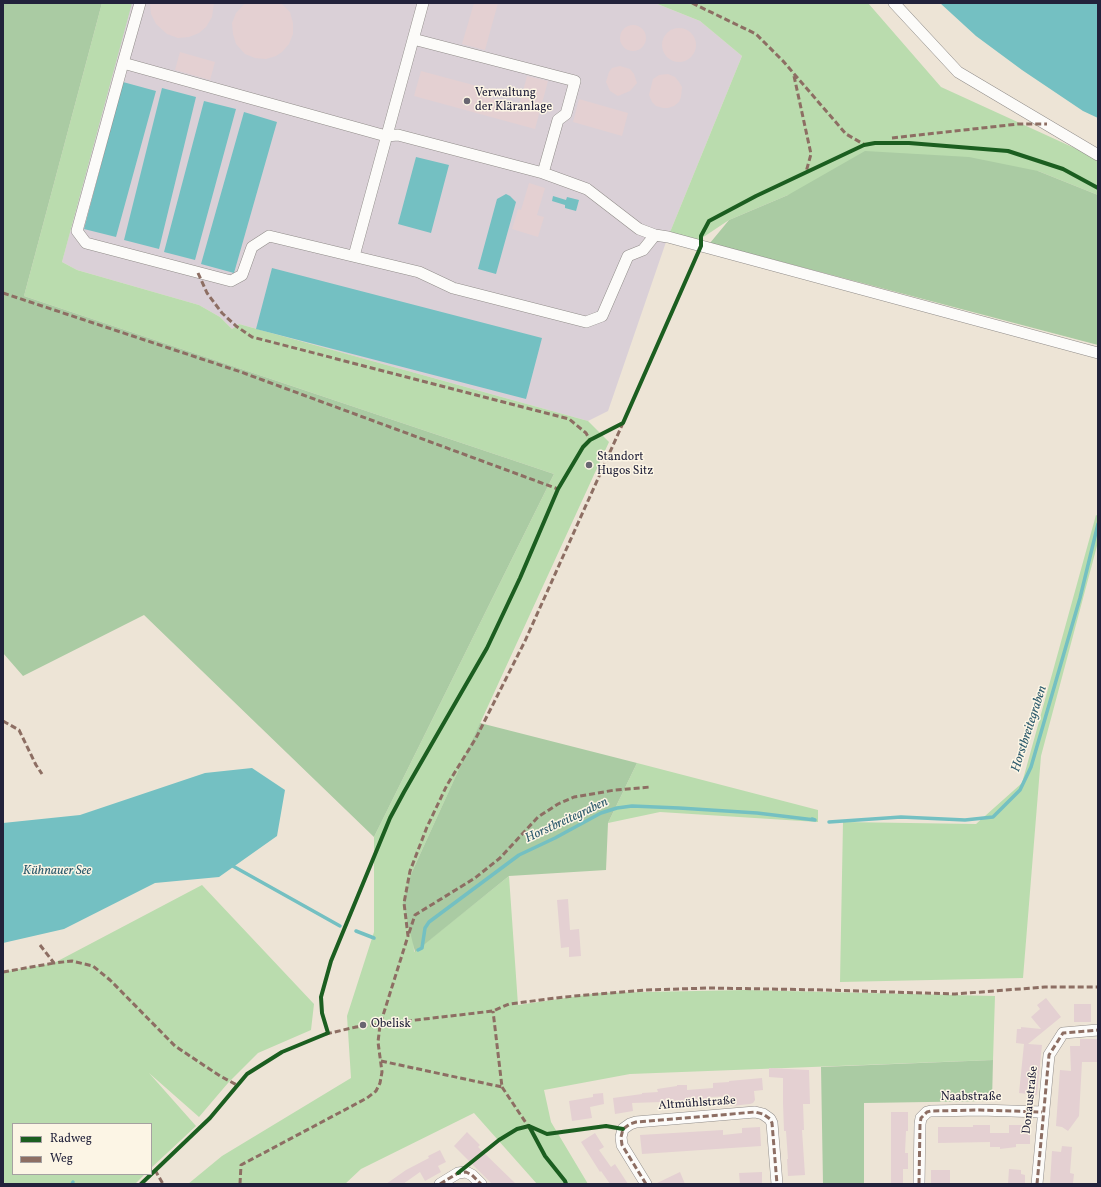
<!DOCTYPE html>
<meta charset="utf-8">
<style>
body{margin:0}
#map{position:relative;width:1101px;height:1187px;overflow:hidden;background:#ede4d6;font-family:Vollkorn,serif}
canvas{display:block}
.frame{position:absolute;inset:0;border:4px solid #22223b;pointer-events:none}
.legend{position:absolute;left:12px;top:1123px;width:140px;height:52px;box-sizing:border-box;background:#fcf5e5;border:1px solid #a5a1a1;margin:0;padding:5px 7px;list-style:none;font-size:12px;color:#22223b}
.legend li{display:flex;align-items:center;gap:8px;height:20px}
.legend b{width:20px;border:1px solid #a5a1a1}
</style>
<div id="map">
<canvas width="1101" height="1187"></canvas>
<div class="frame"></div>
<ul class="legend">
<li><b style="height:5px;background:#1b5e20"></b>Radweg</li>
<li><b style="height:5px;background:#8d6e63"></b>Weg</li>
</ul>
</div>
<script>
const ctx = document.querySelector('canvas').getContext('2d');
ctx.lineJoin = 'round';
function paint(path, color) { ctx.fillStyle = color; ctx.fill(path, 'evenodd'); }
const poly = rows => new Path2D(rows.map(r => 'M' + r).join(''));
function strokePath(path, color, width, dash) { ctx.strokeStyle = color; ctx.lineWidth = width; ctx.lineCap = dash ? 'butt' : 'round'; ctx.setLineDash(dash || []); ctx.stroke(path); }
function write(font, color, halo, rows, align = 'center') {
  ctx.font = font + ' Vollkorn,serif'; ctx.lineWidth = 3; ctx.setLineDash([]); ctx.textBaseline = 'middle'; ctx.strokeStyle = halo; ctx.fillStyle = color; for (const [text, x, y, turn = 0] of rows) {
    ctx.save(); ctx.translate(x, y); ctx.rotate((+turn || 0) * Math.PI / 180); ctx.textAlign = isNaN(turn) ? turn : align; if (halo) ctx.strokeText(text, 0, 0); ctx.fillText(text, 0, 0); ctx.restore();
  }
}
const industrial = poly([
 [130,3,655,3,700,21,742,56,666,242,608,411,588,421,239,324,232,329,220,317,199,305,77,270,62,262]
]);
const green = poly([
 [102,3,132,3,62,262,77,270,199,305,220,317,232,329,239,324,588,421,609,442,411,874,414,952,509,876,518,1005,599,993,744,990,995,996,993,1060,630,1074,544,1090,551,1122,588,1184,537,1184,474,1113,361,1169,345,1184,188,1184,222,1156,351,1078,347,1016,374,932,374,837,554,474,24,296],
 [655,3,868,3,941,87,1081,151,1098,161,1098,195,1038,171,788,195,729,220,699,240,666,242,742,56,700,21],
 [1096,515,1098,516,1098,542,1041,756,1023,978,840,982,843,822,976,824,1022,783],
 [637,763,818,810,818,822,660,812,608,823],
 [202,885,314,1004,311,1030,258,1053,228,1083,199,1117,149,1073,196,1126,151,1168,151,1124,13,1124,13,1174,145,1174,135,1184,3,1184,3,972,54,963]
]);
const forest = poly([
 [3,3,102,3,24,296,554,474,374,837,144,615,23,676,3,653],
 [865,151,969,157,1038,171,1098,195,1098,345,710,243,729,220,788,195],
 [480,723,637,763,608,823,606,870,509,876,415,952,403,903,411,874],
 [993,1060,992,1101,864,1103,864,1184,823,1184,821,1067]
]);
const water = poly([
 [940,3,1098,3,1098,118,1083,111,1022,70,976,36],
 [123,82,156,91,116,237,84,229],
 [162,88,196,97,159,249,124,240],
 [204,101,236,109,195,260,164,252],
 [244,112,277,122,234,273,201,264],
 [416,157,449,165,431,233,398,224],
 [506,194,510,196,516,202,496,274,478,269,497,199],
 [553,196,566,200,567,197,579,200,576,211,565,208,565,205,552,201],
 [272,268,542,338,526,399,256,329],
 [252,768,285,790,277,836,219,877,155,883,64,929,3,943,3,823,80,815,205,773]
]);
const stream = poly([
 [829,822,901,817,965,820,993,817,1020,790,1031,767,1080,598,1098,524],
 [231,865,340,926],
 [356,931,374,938],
 [418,950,422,948,425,928,429,922,519,855,555,838,601,813,617,808,632,806,679,808,757,813,815,820,812,819],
 [72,1184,73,1182]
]);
const building = poly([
 [150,3,214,3,212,17,206,27,199,33,189,37,178,38,167,34,156,24,151,14],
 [245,3,281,3,290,12,293,23,293,34,289,44,282,52,276,56,266,59,255,58,245,54,236,44,233,34,232,23,236,13],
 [474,3,498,3,485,50,462,44],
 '620 38a13 13 0 1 1 26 0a13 13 0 1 1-26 0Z',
 '662 45a17 17 0 1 1 34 0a17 17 0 1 1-34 0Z',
 [180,52,215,62,210,80,175,70],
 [620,66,630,69,634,74,637,83,630,91,618,96,610,91,606,82,609,72,612,68],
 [421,71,488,89,486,97,519,106,527,76,548,81,535,129,414,96],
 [668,74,675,77,679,82,682,87,681,97,679,102,674,106,668,108,663,108,656,106,652,102,649,95,653,79,659,75],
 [579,99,628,113,622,136,573,122],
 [529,183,545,188,537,215,544,217,538,237,512,229,518,209,521,210],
 [568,899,570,930,579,929,581,956,569,957,569,947,561,948,557,900],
 [1046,998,1061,1017,1028,1044,1042,1045,1037,1095,1019,1093,1024,1044,1016,1043,1017,1029,1021,1029,1021,1027,1041,1029,1031,1017,1040,1009,1037,1005],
 [1074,1004,1091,1004,1091,1022,1074,1022],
 [1080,1039,1098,1039,1098,1062,1082,1062,1079,1116,1068,1131,1062,1127,1056,1126,1060,1070,1071,1071,1070,1046,1080,1046],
 [769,1068,809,1070,810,1104,803,1104,804,1130,802,1130,805,1175,788,1176,787,1159,788,1159,786,1131,784,1131,783,1103,783,1078,769,1077],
 [762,1078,763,1090,754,1091,755,1100,753,1103,750,1104,731,1106,730,1096,711,1097,711,1105,663,1108,662,1102,632,1103,633,1111,615,1114,613,1098,642,1094,642,1093,658,1092,657,1089,677,1086,677,1085,687,1085,687,1090,713,1088,713,1083,729,1082,729,1081],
 [603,1093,604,1104,590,1107,592,1118,572,1121,569,1101,593,1097,593,1094],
 [891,1112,908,1112,908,1131,906,1131,905,1153,908,1153,908,1169,903,1169,903,1184,891,1184],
 [973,1125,990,1125,990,1133,1009,1133,1009,1125,1030,1125,1030,1144,1016,1144,1016,1147,1000,1149,1000,1147,990,1147,990,1142,938,1143,938,1127,973,1127],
 [760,1127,761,1146,642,1154,640,1135,723,1130,723,1135,742,1133,742,1128],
 [467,1132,480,1145,478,1147,516,1184,492,1184,454,1146],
 [595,1133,604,1147,599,1150,611,1167,615,1164,628,1184,610,1184,601,1171,600,1172,581,1142],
 [1062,1146,1072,1147,1070,1173,1074,1174,1073,1183,1050,1184,1052,1151,1061,1152],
 [440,1150,446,1162,438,1166,441,1172,425,1181,420,1172,403,1184,386,1184,406,1170,429,1158,428,1156],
 [1009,1169,1021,1170,1021,1174,1025,1175,1025,1184,1008,1184],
 [931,1170,950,1170,950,1184,931,1184],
 [680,1172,685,1184,655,1184],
 [762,1172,762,1184,740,1184,739,1173]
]);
const path = poly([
 [606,1126,612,1127]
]);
const minor = poly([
 [894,3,958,72,1098,155],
 [413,39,575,81,566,114,558,120,543,173],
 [123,63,140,3],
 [655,235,643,250,628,256,602,316,586,322,453,288,419,272,269,236,252,247,242,275,231,281,86,243,77,231,123,63,386,136,398,135,543,173,587,189,639,229,655,235,668,237,1098,353],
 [354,256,423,3],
 [440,1184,458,1173,466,1172,472,1175,481,1184],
 [646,1184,622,1145,621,1137,623,1129,630,1124,636,1122,755,1112,763,1114,770,1119,772,1123,777,1184],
 [919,1184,920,1124,921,1118,927,1112,931,1111,980,1110,1042,1112],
 [1037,1184,1049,1055,1063,1033,1098,1030]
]);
const quiet = poly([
 [692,3,756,34,783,61,846,134,865,145],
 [794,76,811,154,806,172],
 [892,138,1018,124,1047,124],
 [198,273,207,293,222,313,236,326,252,337,569,419,586,433,590,440],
 [3,293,241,372,558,489],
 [3,721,19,730,36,765,42,774],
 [409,933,415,915,475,878,500,858,538,817,558,804,574,797,615,790,650,787],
 [40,945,54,963,72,961,93,966,110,980,175,1046,220,1076,237,1085],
 [3,972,54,963],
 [326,1034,356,1027,493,1011,509,1004,564,997,646,990,709,988,827,990,955,994,1045,987,1098,987],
 [381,1061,502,1087,493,1011],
 [502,1087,530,1129],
 [155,1170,163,1184],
 [240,1184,241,1165,367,1098,376,1091,380,1083,382,1072,378,1042,380,1025,408,936,404,903,410,871,427,827,447,785,476,738,525,641,623,423],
 [440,1184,458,1173,466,1172,472,1175,481,1184],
 [646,1184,622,1145,621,1137,623,1129,630,1124,636,1122,755,1112,763,1114,770,1119,772,1123,777,1184],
 [919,1184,920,1124,921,1118,927,1112,931,1111,980,1110,1042,1112],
 [1037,1184,1049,1055,1063,1033,1098,1030]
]);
const cycleway = poly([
 [529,1126,545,1156,565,1181,566,1184],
 [458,1173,499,1140,517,1129,529,1126,547,1134,606,1126,623,1129],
 [141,1184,210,1118,247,1074,282,1052,328,1033,322,1013,321,997,331,961,390,818,404,792,487,648,520,578,558,489,583,447,590,440,623,423,701,246,701,236,709,221,756,196,864,145,875,143,909,143,1008,151,1063,169,1098,188]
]);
const markers = [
 [467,101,4,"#696671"],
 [589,465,4,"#696671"],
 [363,1025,4,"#696671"]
];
const poiNames = [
 ["Verwaltung",475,94],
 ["der Kläranlage",475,108],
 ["Standort",597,458],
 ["Hugos Sitz",597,472],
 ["Obelisk",371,1025]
];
const streetNames = [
 ["Naabstraße",971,1098],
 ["Donaustraße",1031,1100,-84],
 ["Altmühlstraße",697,1104,-4]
];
const waterNames = [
 ["Horstbreitegraben",1030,729,-72],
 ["Horstbreitegraben",567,821,-25],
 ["Kühnauer See",57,872]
];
paint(industrial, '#dad0d7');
paint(green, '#badcae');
paint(forest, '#aacba3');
paint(water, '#74c0c2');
strokePath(stream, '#74c0c2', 3.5);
paint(building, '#e4d0d2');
strokePath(minor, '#918d8a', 12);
strokePath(path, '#bdbbbc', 2, [3, 3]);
strokePath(minor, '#fcfbf9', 11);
strokePath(quiet, '#8d6e63', 3, [6, 3]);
strokePath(cycleway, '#1b5e20', 4);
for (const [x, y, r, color] of markers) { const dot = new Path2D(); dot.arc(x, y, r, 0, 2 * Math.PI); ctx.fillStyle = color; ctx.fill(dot); strokePath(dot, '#fcf5e5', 1.5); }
write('12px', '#22223b', '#fcf5e5', poiNames, 'left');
write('12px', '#22223b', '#fcf5e5', streetNames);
write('italic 13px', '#2e5b6d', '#fcf5e5', waterNames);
</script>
